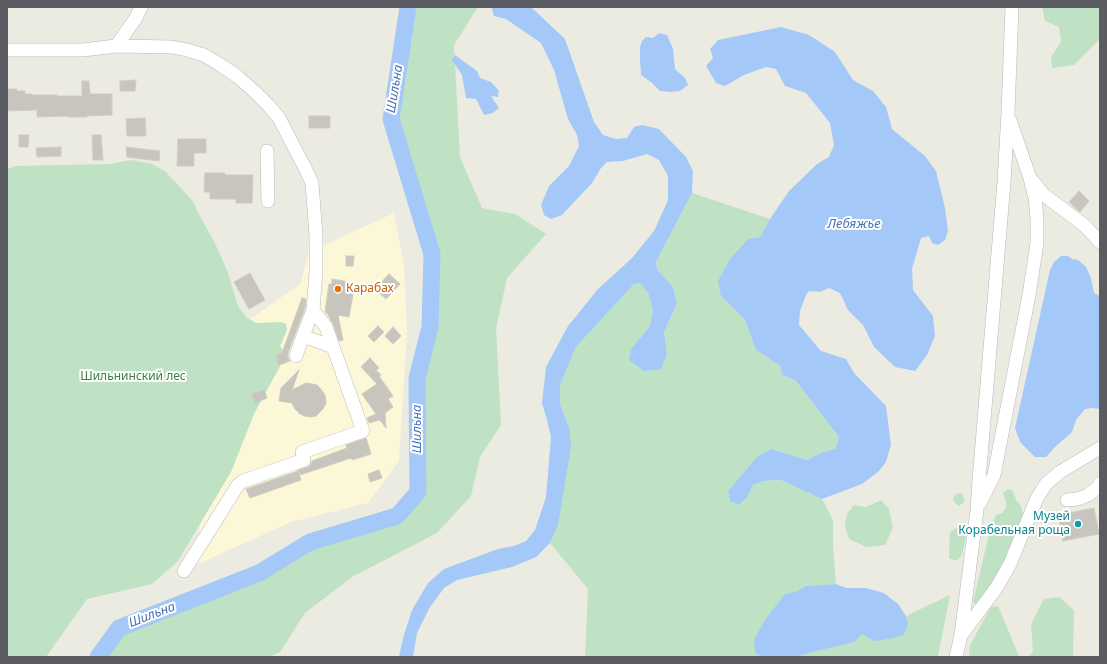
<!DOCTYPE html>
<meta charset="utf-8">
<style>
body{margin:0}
#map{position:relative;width:1107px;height:664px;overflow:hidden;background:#ecebe1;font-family:"Noto Sans",sans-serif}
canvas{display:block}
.frame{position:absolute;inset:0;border:8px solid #5a5c61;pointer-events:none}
</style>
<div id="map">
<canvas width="1107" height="664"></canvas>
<div class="frame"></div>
</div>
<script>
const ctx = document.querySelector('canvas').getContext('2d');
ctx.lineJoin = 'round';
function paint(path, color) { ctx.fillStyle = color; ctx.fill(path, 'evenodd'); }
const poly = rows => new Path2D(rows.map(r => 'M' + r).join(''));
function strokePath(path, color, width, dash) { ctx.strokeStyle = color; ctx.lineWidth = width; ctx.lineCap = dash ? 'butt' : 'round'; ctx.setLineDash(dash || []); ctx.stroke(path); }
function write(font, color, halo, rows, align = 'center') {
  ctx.font = font + ' "Noto Sans",sans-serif'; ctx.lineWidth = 4; ctx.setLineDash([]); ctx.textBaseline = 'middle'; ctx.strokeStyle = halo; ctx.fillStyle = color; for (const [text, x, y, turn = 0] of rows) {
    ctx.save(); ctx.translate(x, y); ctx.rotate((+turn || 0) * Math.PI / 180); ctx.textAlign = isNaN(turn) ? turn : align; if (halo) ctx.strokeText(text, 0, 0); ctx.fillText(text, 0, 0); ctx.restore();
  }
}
const commercial = poly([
 [394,213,404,266,407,331,399,461,368,503,291,522,194,566,229,334,300,284,309,252]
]);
const green = poly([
 [408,7,478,7,454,45,460,157,482,208,515,214,546,234,507,278,496,329,501,425,480,457,471,496,437,533,352,577,305,613,280,652,269,657,98,657,119,628,259,573,310,542,397,516,417,492,417,378,430,327,432,254,391,119],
 [1042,7,1100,7,1100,39,1074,65,1052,68,1051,57,1061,42,1059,27,1045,21],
 [131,160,152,164,165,171,192,200,203,222,215,243,228,273,238,306,246,317,256,323,281,322,286,324,287,330,280,346,284,351,285,357,254,414,231,472,178,561,152,584,87,599,46,657,7,657,7,169,16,166,110,164],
 [692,193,770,219,760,237,748,239,721,296,745,320,756,350,780,366,782,375,796,381,839,437,835,449,823,452,807,460,772,449,728,491,730,501,739,505,747,498,753,485,763,481,781,480,822,499,833,520,833,546,836,584,806,586,795,592,755,653,761,657,585,657,588,589,550,543,558,526,569,427,560,404,560,385,576,347,634,284,640,283,648,293,653,309,650,326,631,349,667,354,664,332,677,303,673,287,657,269,656,262],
 [1008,489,1013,491,1016,500,1021,506,1023,515,1006,562,978,605,973,602,991,526,996,515,1002,513,1006,508,1006,501,1003,493],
 [958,493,962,494,964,498,964,502,959,506,956,504,953,500,954,496],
 [881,500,889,509,893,528,885,545,866,547,849,539,845,526,847,514,854,505,866,507],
 [958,527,962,527,966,529,965,542,962,555,957,560,953,560,949,558,949,552,950,532],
 [950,595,938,657,795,657,862,634,908,624,906,616],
 [1059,597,1074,610,1073,657,1028,657,1033,652,1031,624,1044,599],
 [998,606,1019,656,1024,657,969,657,970,645,991,607]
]);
const water = poly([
 [493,7,531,7,565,39,594,122,603,135,616,139,627,138,634,127,642,125,659,129,686,157,693,171,692,193,656,262,657,269,673,287,677,303,664,332,667,354,661,369,644,371,629,360,631,349,650,326,653,309,648,293,640,283,634,284,576,347,560,385,560,404,569,427,571,446,558,526,550,543,536,557,512,567,457,580,444,588,430,607,417,633,413,657,399,657,403,638,412,610,428,583,444,569,498,549,514,546,526,541,535,530,546,497,551,437,547,420,542,403,546,367,568,326,598,289,632,258,654,231,668,200,668,176,659,160,647,154,623,161,607,162,601,168,592,183,562,215,551,219,544,215,541,205,549,186,569,166,579,146,577,135,568,119,554,70,541,43,506,19,494,16,492,9],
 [781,27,809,35,835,52,853,80,873,91,886,107,892,129,925,156,936,171,945,208,948,231,945,240,938,245,932,243,929,236,921,238,912,269,913,290,933,316,935,336,927,355,915,371,895,367,874,347,863,325,848,310,840,293,829,288,820,292,809,291,806,295,800,311,799,325,821,351,846,359,854,373,886,406,891,445,886,462,878,472,862,484,822,499,781,480,763,481,753,485,747,498,739,505,730,501,728,491,758,456,772,449,807,460,823,452,835,449,839,437,796,381,782,375,780,366,756,350,745,320,721,296,718,281,730,259,748,239,760,237,770,219,789,191,817,164,829,157,834,145,830,123,806,93,785,86,776,69,766,67,744,75,725,86,716,83,706,66,713,58,710,49,718,40],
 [659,33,667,35,673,49,675,69,685,78,688,85,680,91,670,92,660,91,651,82,641,75,640,60,640,47,642,41,646,37,653,38],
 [455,55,477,71,480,78,491,82,499,91,498,97,491,96,499,108,493,113,484,115,476,99,466,98,462,75,452,60],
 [1061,256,1068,256,1072,259,1078,260,1086,267,1091,278,1094,293,1100,296,1100,409,1092,408,1085,409,1076,420,1072,432,1056,446,1046,457,1035,457,1020,442,1015,428,1050,270,1054,262],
 [836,584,846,588,866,588,884,593,898,604,906,616,908,624,904,634,894,638,874,641,862,634,854,642,816,651,795,657,761,657,755,653,754,640,765,620,785,594,795,592,806,586]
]);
const river = poly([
 [98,657,119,628,259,573,310,542,397,516,418,492,417,378,430,327,432,254,391,119,408,7]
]);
const building = poly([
 [136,80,135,91,120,91,120,81,136,80],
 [82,81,89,81,90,94,112,94,112,115,87,116,87,117,68,117,68,116,37,117,37,110,7,111,7,89,17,89,17,91,25,91,25,94,32,94,32,95,57,95,57,96,82,96,82,81],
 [309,116,330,116,330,128,309,128,309,116],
 [145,118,146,136,127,136,126,119,145,118],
 [19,135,29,135,28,147,19,147,19,135],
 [92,135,101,135,103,160,93,160,92,135],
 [178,139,206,139,206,153,194,153,194,166,177,166,178,139],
 [61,147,61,156,37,157,36,148,61,147],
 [126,147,160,151,159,161,127,157,126,147],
 [205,173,225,173,225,175,253,175,252,203,236,203,236,199,210,199,210,192,204,192,205,173],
 [1079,191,1089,201,1080,212,1069,202,1079,191],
 [346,256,354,256,353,266,346,266,346,256],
 [250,273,265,300,249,309,234,282,250,273],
 [389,274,400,284,386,299,375,289,389,274],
 [332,279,355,283,349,317,338,315,343,340,339,341,333,324,327,313,325,312,329,284,332,284,332,279],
 [302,298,306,299,305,308,288,353,288,358,290,361,279,365,276,355,282,353,302,298],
 [378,326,384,332,374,342,368,336,378,326],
 [393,327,401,336,393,344,385,336,393,327],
 [370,358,379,368,376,370,381,375,379,376,393,396,388,399,393,407,385,413,386,428,380,420,369,423,367,418,376,414,362,394,377,384,361,367,370,358],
 [299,370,292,390,306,383,312,384,317,385,320,388,325,395,326,403,323,409,316,416,311,417,305,416,300,414,295,409,292,403,279,401,281,388,299,370],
 [264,390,267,398,255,403,252,394,264,390],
 [366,438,371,454,352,460,351,458,300,475,298,470,310,466,312,461,347,448,346,445,366,438],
 [379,470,382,478,370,482,368,474,379,470],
 [298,471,301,480,250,498,246,489,298,471],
 [1094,508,1099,534,1063,541,1058,515,1094,508]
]);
const minor = poly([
 [116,46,136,18,141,7],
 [7,50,83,50,116,46,172,47,187,50,204,55,219,64,237,76,255,92,268,105,279,118,306,170,312,183,316,236,316,272,313,310,303,336,333,347],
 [1010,120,1030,178,1044,195,1084,225,1100,242],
 [267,151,268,201],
 [296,356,303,336],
 [1067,500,1078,499,1088,495,1097,488,1100,483],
 [980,503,994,475,1029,295,1037,243,1037,218,1035,198,1030,178],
 [184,571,238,485,243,481,304,460,302,452,363,431,326,327,313,310],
 [962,634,997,587,1010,564,1037,498,1046,484,1060,472,1100,448],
 [956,657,961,635,977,510,979,480,1004,182,1008,113,1012,7]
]);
const markers = [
 [338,289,4,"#e8710a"],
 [1078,524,4,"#0f9aa8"]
];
const foodNames = [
 ["Карабах",346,289]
];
const parkNames = [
 ["Шильнинский лес",133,377]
];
const cultureNames = [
 ["Музей",1070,517],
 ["Корабельная роща",1070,531]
];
const waterNames = [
 ["Шильна",395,89,-81],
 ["Лебяжье",854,224],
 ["Шильна",417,429,-90],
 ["Шильна",152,615,-21]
];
paint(commercial, '#fbf7d7');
paint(green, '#bfe2c4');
paint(water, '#a4c9f8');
strokePath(river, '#a4c9f8', 17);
paint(building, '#c7c5be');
strokePath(building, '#d0cdc0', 1);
strokePath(minor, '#b7b8bd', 14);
strokePath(minor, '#fff', 13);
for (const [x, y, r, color] of markers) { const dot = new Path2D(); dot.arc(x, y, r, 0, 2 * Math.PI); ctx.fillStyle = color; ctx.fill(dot); strokePath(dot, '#fff', 1.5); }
write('12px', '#c56008', '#fff', foodNames, 'left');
write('12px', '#3a8047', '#fff', parkNames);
write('12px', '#0d838f', '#fff', cultureNames, 'right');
write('italic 13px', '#4971b9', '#fff', waterNames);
</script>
